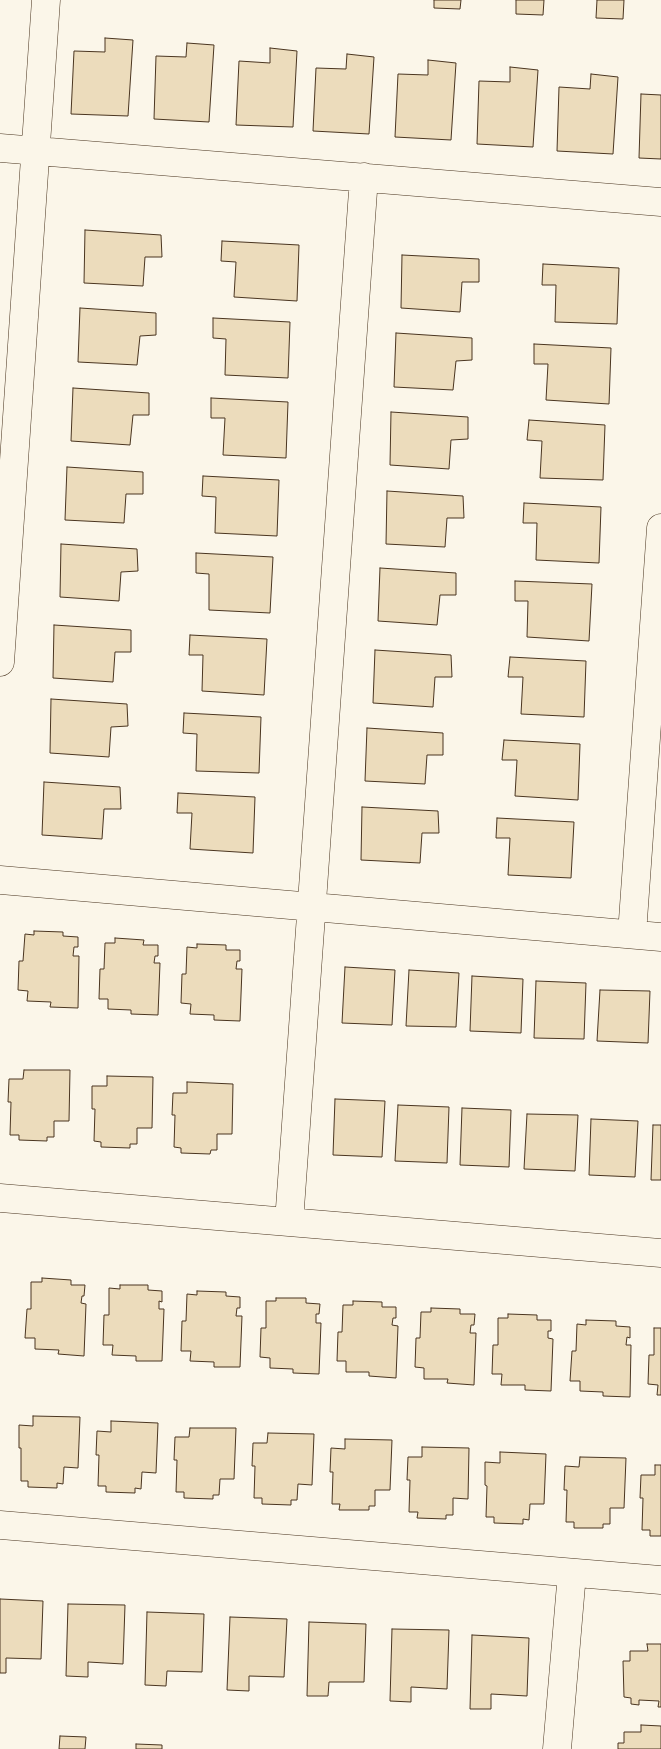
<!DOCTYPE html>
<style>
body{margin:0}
canvas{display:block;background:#fbf6e9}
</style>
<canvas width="661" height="1749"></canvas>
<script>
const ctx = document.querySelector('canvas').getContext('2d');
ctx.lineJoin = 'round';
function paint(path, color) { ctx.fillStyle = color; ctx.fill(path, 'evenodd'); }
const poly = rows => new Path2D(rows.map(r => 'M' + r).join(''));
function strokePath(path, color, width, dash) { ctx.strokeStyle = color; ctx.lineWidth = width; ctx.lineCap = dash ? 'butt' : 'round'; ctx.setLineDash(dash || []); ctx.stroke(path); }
const building = poly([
 [434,0,461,0,460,9,434,8,434,0],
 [516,0,544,0,543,15,516,14,516,0],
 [597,0,624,0,623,19,596,18,597,0],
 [105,38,133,40,128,116,71,114,74,51,105,52,105,38],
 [187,43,214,45,209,122,154,119,156,56,186,57,187,43],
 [270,48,297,51,293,127,236,125,239,61,270,63,270,48],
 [347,54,374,57,369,134,313,131,316,68,346,69,347,54],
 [428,60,456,63,451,140,395,137,398,74,428,75,428,60],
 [510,67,538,70,533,147,477,144,479,81,510,82,510,67],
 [591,74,618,77,613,154,557,151,559,87,590,89,591,74],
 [641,94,661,95,661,159,639,158,641,94],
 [85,230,161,235,162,257,145,257,143,286,84,283,85,230],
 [222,241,299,245,297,301,234,297,236,262,221,261,222,241],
 [402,255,479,259,479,282,462,282,460,312,401,308,402,255],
 [543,264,619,268,617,324,555,322,556,285,542,285,543,264],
 [80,308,156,313,156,335,140,336,137,365,78,362,80,308],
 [213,318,290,322,288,378,225,375,226,339,213,338,213,318],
 [396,333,472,338,472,360,456,361,453,390,394,387,396,333],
 [534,344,611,348,609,404,546,400,548,364,534,364,534,344],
 [73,388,149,393,149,415,133,415,130,445,71,441,73,388],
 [211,398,288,402,286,458,223,455,225,418,211,418,211,398],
 [391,412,468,417,468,439,451,440,449,469,390,465,391,412],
 [529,420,605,425,603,480,540,478,542,441,527,440,529,420],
 [67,467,143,472,143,494,126,494,124,523,65,520,67,467],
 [203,476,279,480,277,536,215,533,216,497,202,496,203,476],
 [387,491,463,496,464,518,447,518,445,547,386,544,387,491],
 [524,503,601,507,599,563,536,560,537,523,523,523,524,503],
 [61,544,137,549,138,571,121,572,119,601,60,597,61,544],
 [196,553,273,557,270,613,209,610,209,574,196,573,196,553],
 [380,568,456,573,456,595,440,595,437,625,378,621,380,568],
 [515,581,592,584,589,641,527,637,528,601,515,601,515,581],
 [54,625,131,630,131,652,115,652,113,682,53,678,54,625],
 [190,635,267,639,264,695,202,691,203,655,189,655,190,635],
 [375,650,451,655,452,677,435,677,433,707,373,703,375,650],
 [510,657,586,661,584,717,521,714,523,677,508,677,510,657],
 [51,699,127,704,128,726,111,727,109,757,50,753,51,699],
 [184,713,261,717,259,773,196,771,197,734,183,733,184,713],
 [367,728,443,733,443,755,427,755,425,784,365,781,367,728],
 [504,740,580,744,578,800,515,796,517,760,502,760,504,740],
 [44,782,120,787,121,809,104,809,102,839,42,835,44,782],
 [178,793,255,797,253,853,190,849,192,813,177,813,178,793],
 [362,807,438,811,439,833,422,833,420,863,361,860,362,807],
 [497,818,574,822,571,878,508,875,510,838,496,838,497,818],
 [34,931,63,932,63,936,78,937,78,947,74,947,73,956,79,956,78,1008,50,1007,51,1002,27,1001,28,991,18,990,19,961,23,961,25,934,34,935,34,931],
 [115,938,144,940,143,945,158,945,158,956,155,956,154,963,160,963,158,1015,131,1014,131,1010,108,1009,108,999,99,999,100,969,104,969,105,943,115,943,115,938],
 [197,944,226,945,226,950,240,950,240,961,237,961,236,969,242,969,240,1021,214,1020,214,1015,190,1014,191,1004,181,1003,182,974,186,974,187,947,197,948,197,944],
 [345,967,395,970,392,1025,342,1023,345,967],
 [409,970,459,973,456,1027,406,1026,409,970],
 [472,976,523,979,521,1033,470,1031,472,976],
 [536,981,586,983,584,1039,534,1038,536,981],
 [600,990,650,991,648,1043,597,1041,600,990],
 [24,1070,70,1070,69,1121,54,1121,54,1137,47,1137,47,1141,19,1140,19,1135,10,1135,11,1102,8,1102,9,1079,23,1079,24,1070],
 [107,1076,153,1077,152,1128,137,1128,137,1144,130,1144,130,1148,101,1147,101,1142,94,1141,95,1109,92,1109,92,1086,107,1086,107,1076],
 [187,1082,233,1084,232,1134,217,1134,217,1150,211,1150,210,1154,181,1153,181,1148,174,1147,175,1115,172,1115,173,1093,187,1093,187,1082],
 [335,1099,385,1101,382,1157,333,1155,335,1099],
 [398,1105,449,1107,447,1163,395,1161,398,1105],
 [462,1108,511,1110,509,1167,460,1165,462,1108],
 [527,1114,578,1115,575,1171,524,1169,527,1114],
 [591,1119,638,1121,635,1177,589,1175,591,1119],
 [653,1125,661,1125,661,1180,651,1180,653,1125],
 [42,1278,71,1280,71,1285,85,1285,84,1296,82,1296,81,1303,86,1304,84,1356,58,1354,59,1350,35,1349,35,1338,25,1338,27,1309,31,1309,31,1282,42,1282,42,1278],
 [120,1285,148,1285,148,1290,162,1291,162,1302,159,1301,159,1309,164,1309,162,1361,136,1361,136,1356,112,1355,113,1345,103,1345,104,1315,109,1315,109,1288,120,1289,120,1285],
 [197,1291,226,1292,226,1296,240,1297,240,1308,237,1308,236,1316,242,1316,240,1367,214,1367,214,1362,190,1361,191,1351,181,1351,182,1321,186,1321,187,1294,197,1295,197,1291],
 [276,1298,306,1298,306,1303,320,1304,319,1314,316,1314,316,1323,321,1323,319,1374,293,1373,293,1369,270,1368,270,1358,260,1357,261,1328,266,1328,266,1301,276,1301,276,1298],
 [353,1301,382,1302,382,1307,396,1307,396,1318,393,1318,392,1325,398,1326,396,1378,369,1376,369,1372,346,1372,346,1361,337,1361,338,1332,342,1332,343,1305,353,1305,353,1301],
 [431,1308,460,1309,460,1314,475,1314,474,1325,471,1325,470,1333,476,1333,474,1385,447,1383,448,1379,424,1379,424,1368,415,1367,416,1338,420,1338,421,1312,431,1312,431,1308],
 [508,1314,537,1315,537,1320,551,1320,551,1331,548,1331,548,1338,553,1339,551,1391,525,1390,525,1385,501,1385,502,1374,492,1374,493,1345,498,1345,498,1318,508,1318,508,1314],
 [586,1320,616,1321,616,1326,630,1327,630,1338,627,1337,626,1345,631,1345,630,1397,603,1396,603,1392,580,1391,580,1381,570,1381,572,1351,576,1351,577,1324,586,1325,586,1320],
 [654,1328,661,1328,661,1395,657,1395,658,1385,648,1384,649,1355,654,1355,654,1328],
 [33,1416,80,1417,78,1468,64,1467,63,1484,57,1483,57,1488,28,1487,28,1481,21,1481,21,1448,19,1448,19,1425,33,1426,33,1416],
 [111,1421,158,1423,156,1473,142,1472,141,1489,135,1488,135,1493,106,1492,106,1486,98,1486,99,1455,96,1455,97,1431,111,1432,111,1421],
 [190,1428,236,1428,234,1479,220,1479,219,1495,213,1495,213,1499,184,1498,184,1492,176,1492,177,1460,174,1460,175,1437,189,1437,190,1428],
 [268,1433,314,1434,312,1485,298,1484,297,1500,291,1500,291,1505,262,1504,262,1498,254,1498,255,1466,252,1466,253,1443,267,1443,268,1433],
 [345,1439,392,1440,390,1490,375,1490,375,1506,369,1506,369,1510,339,1510,340,1504,332,1504,333,1472,330,1472,331,1448,345,1449,345,1439],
 [422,1447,469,1448,468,1499,453,1498,453,1515,446,1515,446,1519,417,1518,418,1512,409,1512,410,1480,407,1480,408,1457,422,1457,422,1447],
 [500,1452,546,1454,544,1504,530,1504,529,1520,523,1519,523,1524,494,1523,494,1517,486,1517,487,1486,485,1485,485,1462,500,1463,500,1452],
 [580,1457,626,1458,624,1508,610,1508,610,1524,603,1524,603,1528,574,1528,574,1522,566,1522,567,1490,564,1490,565,1466,579,1467,580,1457],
 [655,1465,661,1465,661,1536,650,1536,650,1530,642,1530,643,1498,640,1498,641,1475,655,1475,655,1465],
 [0,1599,43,1601,41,1659,6,1658,6,1673,0,1673,0,1599],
 [68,1604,125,1605,123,1664,88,1662,88,1677,66,1676,68,1604],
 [147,1612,204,1614,202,1672,167,1671,166,1686,145,1685,147,1612],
 [230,1617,287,1619,284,1677,249,1676,249,1691,227,1690,230,1617],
 [309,1622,366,1624,364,1682,329,1682,328,1696,307,1696,309,1622],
 [392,1629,449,1630,447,1689,411,1687,411,1702,390,1701,392,1629],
 [472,1635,529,1638,527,1696,491,1694,491,1709,470,1709,472,1635],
 [647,1644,661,1644,661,1707,658,1707,659,1701,639,1700,639,1705,631,1704,631,1698,624,1697,623,1661,630,1661,630,1651,648,1651,647,1644],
 [641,1725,661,1726,661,1749,618,1749,618,1743,624,1743,624,1732,641,1732,641,1725],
 [60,1736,86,1737,85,1749,59,1749,60,1736],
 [136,1744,162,1745,162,1749,136,1749,136,1744]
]);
const minor = poly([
 [0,148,661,202],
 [0,662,46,0],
 [0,880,661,937],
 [632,934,661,528],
 [0,1198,661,1253],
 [289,1222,364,177],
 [0,1525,661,1580],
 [557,1749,572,1573]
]);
paint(building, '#ecdcbc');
strokePath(building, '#4a3520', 1);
strokePath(minor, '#4a3520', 29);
strokePath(minor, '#fbf6e9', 28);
</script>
